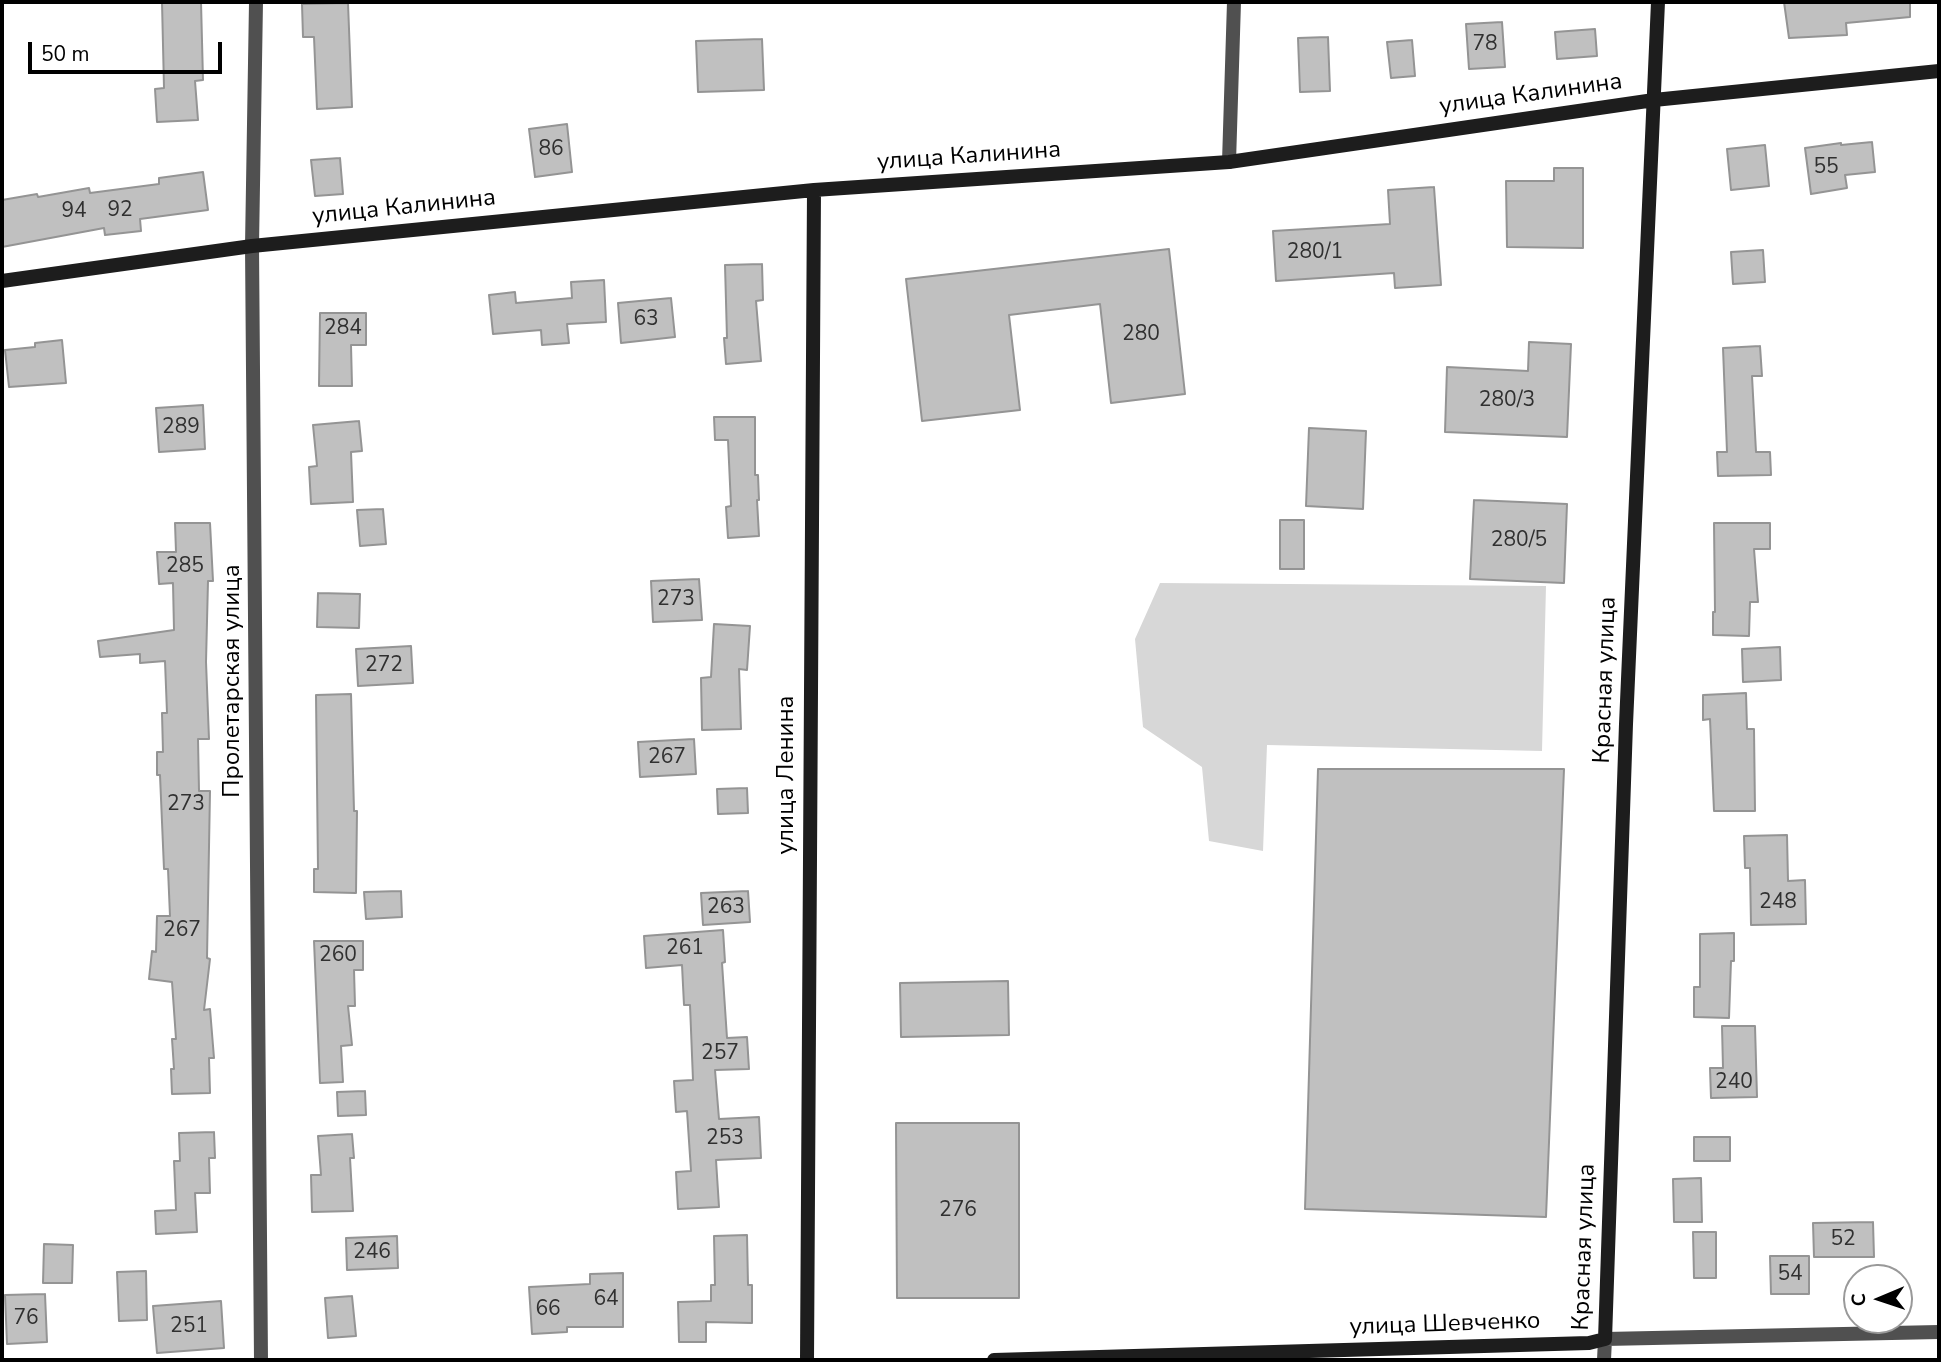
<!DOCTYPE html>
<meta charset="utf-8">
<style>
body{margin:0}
#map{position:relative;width:1941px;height:1362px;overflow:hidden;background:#fff;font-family:"Nunito Sans",sans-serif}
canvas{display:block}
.frame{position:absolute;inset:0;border:4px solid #000;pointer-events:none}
.north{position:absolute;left:1843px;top:1264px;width:70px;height:70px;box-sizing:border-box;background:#fff;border:2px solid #999;border-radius:50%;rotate:268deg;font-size:19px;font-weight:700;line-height:28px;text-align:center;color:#000}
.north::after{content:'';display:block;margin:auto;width:24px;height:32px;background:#000;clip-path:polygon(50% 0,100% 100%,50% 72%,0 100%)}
.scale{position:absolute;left:28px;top:42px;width:194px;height:32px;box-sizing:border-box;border:4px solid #000;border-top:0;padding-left:9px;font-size:21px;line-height:24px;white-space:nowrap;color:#000;-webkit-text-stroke:5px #fff;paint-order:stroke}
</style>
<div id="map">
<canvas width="1941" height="1362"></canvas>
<div class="frame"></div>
<div class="north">С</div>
<div class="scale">50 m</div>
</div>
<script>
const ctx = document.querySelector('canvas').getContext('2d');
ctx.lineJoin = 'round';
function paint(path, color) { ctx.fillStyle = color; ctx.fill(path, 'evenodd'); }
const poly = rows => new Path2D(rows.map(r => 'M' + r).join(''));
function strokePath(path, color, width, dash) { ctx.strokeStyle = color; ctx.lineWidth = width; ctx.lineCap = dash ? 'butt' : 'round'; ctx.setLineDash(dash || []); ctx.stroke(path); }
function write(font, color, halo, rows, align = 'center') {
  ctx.font = font + ' "Nunito Sans",sans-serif'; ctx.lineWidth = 5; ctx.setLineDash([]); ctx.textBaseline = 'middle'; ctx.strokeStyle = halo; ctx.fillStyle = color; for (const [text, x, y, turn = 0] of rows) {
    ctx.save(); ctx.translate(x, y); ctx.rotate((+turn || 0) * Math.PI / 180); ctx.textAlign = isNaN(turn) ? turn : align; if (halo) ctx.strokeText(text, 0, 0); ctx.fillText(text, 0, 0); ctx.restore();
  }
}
const green = poly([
 [1160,583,1546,586,1542,751,1267,745,1263,851,1209,841,1202,767,1143,727,1135,639]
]);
const building = poly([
 [162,2,201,2,203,80,195,81,198,120,157,122,155,89,164,88,162,2],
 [1784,2,1910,2,1910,17,1846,23,1847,35,1789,38,1784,2],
 [348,3,352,107,317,109,314,37,303,37,302,4,348,3],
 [1502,22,1505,67,1469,69,1466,24,1502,22],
 [1595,29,1597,56,1557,59,1555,32,1595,29],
 [1328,37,1330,91,1300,92,1298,38,1328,37],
 [762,39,764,90,698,92,696,41,762,39],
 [1412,40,1415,76,1391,78,1387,42,1412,40],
 [567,124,572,172,535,177,529,129,567,124],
 [1872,142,1875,172,1845,175,1847,188,1811,194,1805,148,1841,143,1841,145,1872,142],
 [1765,145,1769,186,1731,190,1727,149,1765,145],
 [340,158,343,194,315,196,311,160,340,158],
 [1554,168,1583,168,1583,248,1507,247,1506,181,1554,181,1554,168],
 [203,172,208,210,140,219,141,231,105,235,104,228,2,247,2,200,37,194,38,197,89,188,90,193,159,184,159,178,203,172],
 [1434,187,1441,285,1395,288,1394,273,1276,281,1273,231,1390,224,1388,190,1434,187],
 [1169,249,1185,394,1111,403,1100,304,1009,315,1020,410,922,421,906,279,1169,249],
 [1763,250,1765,282,1733,284,1731,252,1763,250],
 [762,264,763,300,756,301,761,361,726,364,724,338,727,338,725,265,762,264],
 [604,280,606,322,567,324,569,343,542,345,541,330,493,334,489,295,515,292,516,303,572,298,571,282,604,280],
 [671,298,675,337,621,343,618,303,671,298],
 [320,313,366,313,366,345,351,345,352,386,319,386,320,313],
 [62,340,66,383,9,387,5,350,35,347,35,343,62,340],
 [1529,342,1571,344,1567,437,1445,432,1447,367,1528,371,1529,342],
 [1760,346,1762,376,1752,376,1756,452,1770,452,1771,475,1718,476,1717,452,1727,452,1723,348,1760,346],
 [203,405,205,449,159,452,156,408,203,405],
 [714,417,755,417,755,475,758,475,759,500,757,500,759,536,728,538,726,507,731,506,728,440,715,440,714,417],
 [359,421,362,451,351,452,353,502,311,504,309,467,317,466,313,425,359,421],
 [1309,428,1366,431,1363,509,1306,506,1309,428],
 [1474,500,1567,504,1564,583,1470,579,1474,500],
 [383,509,386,544,360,546,357,510,383,509],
 [1280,520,1304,520,1304,569,1280,569,1280,520],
 [175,523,210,523,213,581,208,581,206,662,209,739,198,739,199,791,210,791,207,958,210,959,204,1010,210,1009,214,1058,209,1058,210,1093,172,1094,171,1069,174,1069,172,1039,176,1039,172,982,149,979,152,951,156,952,157,916,170,916,168,869,164,869,160,775,157,775,157,752,163,752,162,713,167,713,165,661,140,663,140,654,100,657,98,641,174,630,173,583,159,584,157,552,176,552,175,523],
 [1714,523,1770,523,1770,549,1754,549,1758,602,1750,602,1749,636,1713,635,1713,612,1715,612,1714,523],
 [699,579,702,620,653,622,651,581,699,579],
 [318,593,360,594,359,628,317,627,318,593],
 [714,624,750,626,747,670,739,669,741,729,702,730,701,678,711,677,714,624],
 [411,646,413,683,358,686,356,649,411,646],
 [1780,647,1781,680,1743,682,1742,649,1780,647],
 [1746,693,1747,729,1754,729,1755,811,1714,811,1710,719,1703,720,1703,695,1746,693],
 [351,694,354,811,357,811,356,893,314,892,314,869,318,869,316,695,351,694],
 [694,739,696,774,640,777,638,742,694,739],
 [1318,769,1564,769,1546,1217,1305,1209,1318,769],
 [747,788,748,813,718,814,717,789,747,788],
 [1787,835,1788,881,1805,880,1806,924,1751,925,1750,868,1745,868,1744,836,1787,835],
 [401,891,402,917,366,919,364,892,401,891],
 [748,891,750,922,703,925,701,893,748,891],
 [723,930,725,962,722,963,727,1038,747,1037,749,1069,715,1070,719,1119,759,1117,761,1158,716,1160,719,1207,678,1209,676,1172,691,1171,687,1111,676,1112,674,1081,693,1080,690,1005,684,1005,682,965,646,968,644,936,723,930],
 [1734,933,1734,961,1731,961,1729,1018,1694,1017,1694,987,1700,987,1700,934,1734,933],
 [314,941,363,941,363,970,354,970,355,1006,348,1006,352,1045,341,1046,343,1082,320,1083,314,941],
 [1008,981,1009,1035,901,1037,900,983,1008,981],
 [1722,1026,1755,1026,1757,1097,1711,1098,1710,1068,1723,1068,1722,1026],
 [365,1091,366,1115,338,1116,337,1092,365,1091],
 [896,1123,1019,1123,1019,1298,897,1298,896,1123],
 [214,1132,215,1158,209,1158,210,1193,195,1193,197,1232,156,1234,155,1211,176,1210,174,1161,180,1161,179,1133,214,1132],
 [352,1134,354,1158,350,1158,353,1211,312,1212,311,1175,321,1175,318,1136,352,1134],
 [1694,1137,1730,1137,1730,1161,1694,1161,1694,1137],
 [1701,1178,1702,1222,1674,1222,1673,1179,1701,1178],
 [1873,1222,1874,1257,1814,1257,1813,1223,1873,1222],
 [1693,1232,1716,1232,1716,1278,1694,1278,1693,1232],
 [747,1235,748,1285,752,1285,752,1323,706,1322,706,1342,679,1342,678,1302,711,1301,711,1285,715,1285,714,1236,747,1235],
 [397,1236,398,1268,347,1270,346,1238,397,1236],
 [44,1244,73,1245,72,1283,43,1283,44,1244],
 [1770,1256,1809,1256,1809,1294,1771,1294,1770,1256],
 [146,1271,147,1320,119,1321,117,1272,146,1271],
 [623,1273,623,1327,567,1327,567,1332,532,1334,529,1287,590,1284,590,1274,623,1273],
 [45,1294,47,1342,7,1344,5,1295,45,1294],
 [352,1296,356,1336,328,1338,325,1298,352,1296],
 [221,1301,224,1348,157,1353,153,1306,221,1301]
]);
const street = poly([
 [256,2,252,246,261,1360],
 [1229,162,1234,2],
 [1604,1360,1605,1339,1939,1332]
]);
const secondary = poly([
 [2,281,252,246,814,190,1229,162,1654,100,1939,71],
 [807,1360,814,190],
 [994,1360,1589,1343,1605,1339,1626,724,1658,2]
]);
const numberNames = [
 ["78",1485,45],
 ["86",551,150],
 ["55",1826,168],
 ["92",120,211],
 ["94",74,212],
 ["280/1",1315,253],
 ["63",646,320],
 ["284",343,329],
 ["280",1141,335],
 ["280/3",1507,401],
 ["289",181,428],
 ["280/5",1519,541],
 ["285",185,567],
 ["273",676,600],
 ["272",384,666],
 ["267",667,758],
 ["273",186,805],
 ["248",1778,903],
 ["263",726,908],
 ["267",182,931],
 ["261",685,949],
 ["260",338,956],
 ["257",720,1054],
 ["240",1734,1083],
 ["253",725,1139],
 ["276",958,1211],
 ["52",1843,1240],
 ["246",372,1253],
 ["54",1790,1275],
 ["64",606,1300],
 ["66",548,1310],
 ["76",26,1319],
 ["251",189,1327]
];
const streetNames = [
 ["улица Калинина",1531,95,-8],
 ["улица Калинина",969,157,-4],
 ["улица Калинина",404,208,-6],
 ["Красная улица",1606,680,-88],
 ["Пролетарская улица",233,681,-90],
 ["улица Ленина",787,775,-90],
 ["Красная улица",1585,1247,-88],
 ["улица Шевченко",1445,1325,-2]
];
paint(green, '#d7d7d7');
paint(building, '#c0c0c0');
strokePath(building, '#949494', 2);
strokePath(street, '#505050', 14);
strokePath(secondary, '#1d1d1d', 14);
write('21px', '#303030', null, numberNames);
write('24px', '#000', '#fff', streetNames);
</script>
